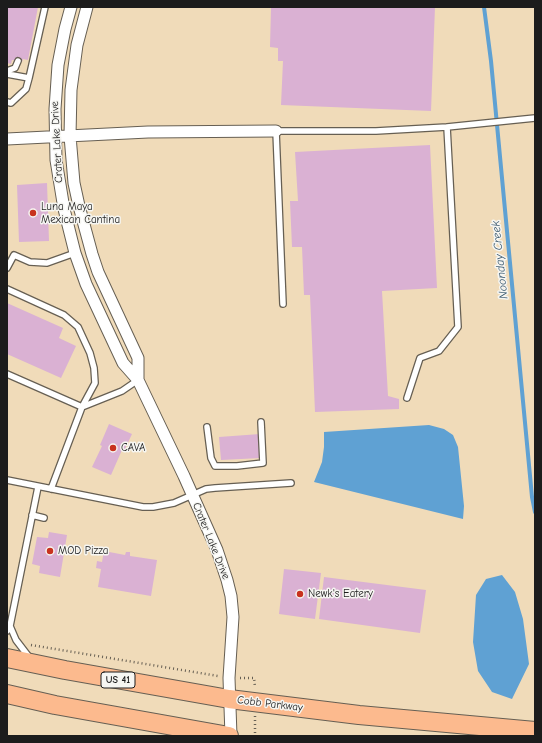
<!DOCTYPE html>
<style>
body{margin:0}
#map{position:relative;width:542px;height:743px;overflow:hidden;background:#f0dbb9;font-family:"Comic Neue",sans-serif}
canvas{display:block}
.frame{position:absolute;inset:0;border:8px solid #1c1c1c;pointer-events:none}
</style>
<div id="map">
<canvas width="542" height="743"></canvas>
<div class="frame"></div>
</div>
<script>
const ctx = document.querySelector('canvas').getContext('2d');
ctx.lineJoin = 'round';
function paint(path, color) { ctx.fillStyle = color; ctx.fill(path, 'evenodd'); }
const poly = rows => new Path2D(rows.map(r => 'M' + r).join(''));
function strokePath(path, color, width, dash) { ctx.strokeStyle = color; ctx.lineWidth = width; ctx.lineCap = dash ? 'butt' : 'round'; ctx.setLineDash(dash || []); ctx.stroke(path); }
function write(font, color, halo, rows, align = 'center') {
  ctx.font = font + ' "Comic Neue",sans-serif'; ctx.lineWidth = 3; ctx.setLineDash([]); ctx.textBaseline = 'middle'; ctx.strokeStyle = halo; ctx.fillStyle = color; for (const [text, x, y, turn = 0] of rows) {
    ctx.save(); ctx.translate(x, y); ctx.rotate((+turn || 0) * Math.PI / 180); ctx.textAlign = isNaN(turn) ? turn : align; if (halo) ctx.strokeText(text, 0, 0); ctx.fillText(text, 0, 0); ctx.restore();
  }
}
const water = poly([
 [429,425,444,429,453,435,458,447,464,506,463,519,314,482,322,462,324,447,324,432],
 [502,575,515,592,523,619,529,664,512,699,492,692,478,671,473,642,476,595,486,579]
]);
const stream = poly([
 [484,7,491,61,532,497,535,512]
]);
const building = poly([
 [7,7,38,7,28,60,23,59,22,62,12,60,11,64,7,63],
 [271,7,435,7,431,111,281,105,283,61,278,61,278,48,270,47],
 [430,145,437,288,382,291,388,396,399,399,399,409,315,412,310,295,304,295,302,247,292,247,290,201,298,201,295,152],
 [47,183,49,241,19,242,17,185],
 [7,303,63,328,59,338,76,346,61,378,7,354],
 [109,424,132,434,124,451,122,450,111,475,92,467,102,446,100,445],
 [260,434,261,458,221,460,219,437],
 [49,532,67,535,60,577,39,573,40,566,32,564,37,537,48,538],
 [104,551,125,555,126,552,130,552,130,556,157,560,151,596,98,587,101,569,96,568,97,561,102,562],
 [284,569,321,573,315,619,279,614],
 [324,577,426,590,420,633,319,619]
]);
const path = poly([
 [31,645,218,676],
 [240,678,254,678,255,687],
 [255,716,255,736]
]);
const lane = poly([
 [7,71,15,68,18,61],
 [7,74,29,78],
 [7,102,11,103,26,89,29,78,45,7],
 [447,127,535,118],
 [7,268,14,255,30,262,47,263,75,253],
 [7,289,64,315,78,327,90,353,94,368,95,383,82,407,51,489],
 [283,304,276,131,376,131,447,127,458,327,439,351,420,358,407,398],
 [7,374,82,407,122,391,138,380],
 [207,427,211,458,215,466,237,466,263,463,261,422],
 [7,480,143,507,153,507,174,503,206,489,215,488,291,483],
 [32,515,44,518],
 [10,626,16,640,29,657],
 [7,631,10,626,38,487]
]);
const street = poly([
 [71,7,65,29,58,65,55,109,56,160,64,209,75,253,86,284,123,363,138,380,184,476,217,550,227,580,231,596,233,617,229,678,231,736],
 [87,7,77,45,71,90,70,136,74,183,79,206,92,254,98,272,138,358,138,380],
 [7,139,148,132,276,131]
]);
const primary = poly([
 [7,658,65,670,229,699,359,715,535,731],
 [7,694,55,705,229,736]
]);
const markers = [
 [33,213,4,"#c8321e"],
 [113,448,4,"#c8321e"],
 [50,551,4,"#c8321e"],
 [300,594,4,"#c8321e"]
];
const shields = [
 [118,680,34]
];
const shieldNames = [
 ["US 41",118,680]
];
const streetNames = [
 ["Crater Lake Drive",57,142,-93],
 ["Crater Lake Drive",211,541,68],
 ["Cobb Parkway",270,704,7]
];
const poiNames = [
 ["Luna Maya",41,207],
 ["Mexican Cantina",41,220],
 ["CAVA",121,448],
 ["MOD Pizza",58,551],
 ["Newk's Eatery",308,594]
];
const waterNames = [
 ["Noonday Creek",500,260,-96]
];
paint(water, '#5fa1d3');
strokePath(stream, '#5fa1d3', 4);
paint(building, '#dab1d3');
strokePath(lane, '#665f53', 8);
strokePath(street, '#665f53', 13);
strokePath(primary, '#665f53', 20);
strokePath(path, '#665f53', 2.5, [1, 3]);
strokePath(lane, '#fff', 5.5);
strokePath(street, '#fff', 11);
strokePath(primary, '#fcba8e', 18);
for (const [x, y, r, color] of markers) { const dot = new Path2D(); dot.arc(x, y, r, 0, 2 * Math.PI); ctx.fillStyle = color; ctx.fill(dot); strokePath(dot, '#f6f6f2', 1.5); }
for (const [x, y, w] of shields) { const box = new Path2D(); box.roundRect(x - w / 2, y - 8, w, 16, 3); ctx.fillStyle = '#f6f6f2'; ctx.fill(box); strokePath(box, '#1c1c1c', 1); }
write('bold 10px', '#1c1c1c', null, shieldNames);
write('11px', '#1c1c1c', '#f6f6f2', streetNames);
write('11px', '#1c1c1c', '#f6f6f2', poiNames, 'left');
write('italic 12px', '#3a586e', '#f6f6f2', waterNames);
</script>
